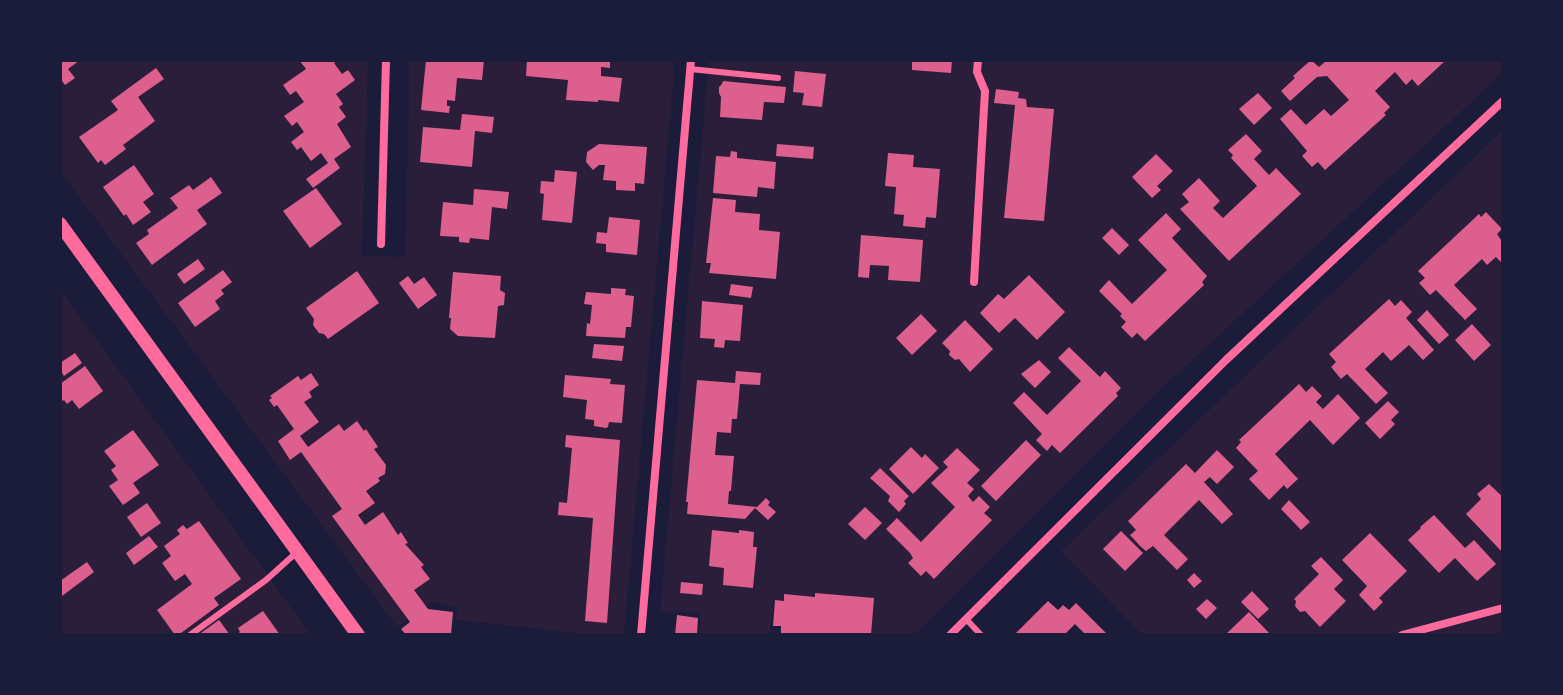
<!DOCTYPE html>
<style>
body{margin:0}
#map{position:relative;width:1563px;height:695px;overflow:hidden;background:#1b1b3a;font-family:Literata,serif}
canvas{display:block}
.frame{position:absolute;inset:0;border:62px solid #1b1b3a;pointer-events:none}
</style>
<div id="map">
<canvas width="1563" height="695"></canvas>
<div class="frame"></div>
</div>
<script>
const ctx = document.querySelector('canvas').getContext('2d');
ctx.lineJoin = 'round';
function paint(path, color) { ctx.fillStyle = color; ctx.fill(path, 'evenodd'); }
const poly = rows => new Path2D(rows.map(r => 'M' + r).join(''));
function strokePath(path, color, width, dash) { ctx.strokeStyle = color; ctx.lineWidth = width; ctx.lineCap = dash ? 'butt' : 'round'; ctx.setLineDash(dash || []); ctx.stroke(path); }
const green = poly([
 [60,60,368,60,362,255,405,257,410,60,675,60,624,635,597,635,456,620,458,607,432,602,397,627,60,171],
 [709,60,1503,60,1503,73,1148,401,915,635,822,635,824,607,774,601,770,635,699,635,701,613,660,611],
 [1503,130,1503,635,1142,635,1061,551],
 [60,289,311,635,60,635]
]);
const building = poly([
 [60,60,80,60,68,69,75,78,65,85,62,81,60,82],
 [299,60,338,60,334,63,342,74,348,70,355,80,336,94,343,104,339,107,346,117,337,124,351,147,334,159,340,168,313,188,306,179,328,163,321,153,311,161,301,147,297,150,291,142,304,132,297,122,292,126,284,116,304,102,296,91,290,95,283,85,306,69],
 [426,60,484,60,482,80,457,78,455,101,447,100,447,106,450,106,449,113,421,110],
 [527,60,610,60,610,68,601,67,601,76,622,78,619,102,598,100,598,102,566,100,568,80,526,76],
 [912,60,952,60,951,73,912,70],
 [1311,60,1319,67,1327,60,1446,60,1418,86,1412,79,1406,85,1395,72,1375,91,1390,107,1384,113,1386,115,1325,170,1318,162,1312,167,1302,156,1307,151,1280,119,1291,109,1306,125,1324,109,1331,116,1349,100,1327,76,1317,77,1290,101,1281,91,1295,78,1293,76],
 [156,68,164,79,138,97,155,121,123,145,126,149,105,165,101,160,98,163,79,137,118,110,111,101],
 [795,71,826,74,822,107,802,105,804,93,793,92],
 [723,81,786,87,784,103,764,102,762,120,720,117,721,97,719,93,719,87,722,84],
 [996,89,1019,92,1018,98,1026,99,1027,107,1054,109,1044,221,1004,218,1015,105,994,103],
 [1258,93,1272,108,1254,125,1239,109],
 [462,114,494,117,492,133,475,131,472,167,420,162,423,127,460,130],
 [1246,134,1262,151,1254,159,1269,175,1276,168,1301,194,1229,261,1180,209,1189,202,1182,194,1199,178,1220,201,1213,208,1223,218,1257,186,1231,158,1233,155,1228,150],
 [599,144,647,147,644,184,635,183,635,191,616,190,616,181,603,180,605,165,599,165,593,170,586,162,587,152],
 [777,144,814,147,813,159,776,156],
 [731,151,737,152,737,158,776,162,774,189,758,187,757,197,713,193,716,156,730,157],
 [888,153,914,155,913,167,940,169,936,218,926,217,925,228,903,226,904,215,894,214,896,187,885,186],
 [1156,154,1173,171,1157,186,1161,190,1152,198,1132,177],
 [134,165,154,194,143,202,151,212,133,225,126,214,124,216,103,187],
 [555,170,577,172,572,223,542,220,544,194,540,193,541,181,554,182],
 [211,177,222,193,197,210,207,224,152,265,136,243,149,234,147,230,178,208,170,198,189,185,193,190],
 [316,188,342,224,310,248,283,211],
 [474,189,509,192,507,209,492,207,489,240,470,238,469,243,459,242,459,237,440,236,443,202,473,205],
 [713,198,736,200,735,212,760,214,759,230,780,232,776,279,709,273,711,263,706,263],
 [1486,212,1502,229,1497,234,1503,243,1503,264,1496,257,1487,265,1482,259,1454,285,1477,309,1465,320,1436,290,1430,295,1419,283,1425,278,1418,271,1479,214,1481,217],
 [1166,213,1181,229,1172,238,1207,276,1202,282,1204,285,1145,341,1137,333,1132,338,1121,327,1126,322,1120,316,1122,314,1099,291,1109,280,1132,304,1167,270,1138,240],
 [609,217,640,220,637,255,606,252,606,244,596,243,597,232,607,233],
 [1112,228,1129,245,1119,255,1102,238],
 [861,235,923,240,920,282,888,280,889,266,870,265,869,278,858,277],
 [198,259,205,269,184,284,177,274],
 [223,270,232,282,221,290,224,294,215,301,220,309,195,327,178,303],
 [357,271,379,303,328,339,324,334,319,333,313,325,314,319,306,308],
 [453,272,501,276,500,290,505,293,504,305,498,306,495,338,458,336,450,329,451,318,449,318],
 [1029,275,1065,312,1037,340,1015,318,999,333,980,313,998,294,1004,299],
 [408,276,414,284,424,277,437,295,418,309,399,283],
 [731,284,753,287,751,298,729,295],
 [611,288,626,289,625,295,634,296,631,327,626,327,625,338,586,336,587,323,590,324,592,305,584,304,586,292,611,294],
 [1389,299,1395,306,1401,300,1412,312,1406,318,1434,350,1423,360,1409,345,1391,361,1383,352,1365,369,1388,393,1376,404,1347,374,1341,379,1331,367,1336,362,1329,354],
 [702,301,743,305,740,341,725,340,724,348,714,347,715,339,700,338],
 [1427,310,1449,335,1439,344,1417,320],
 [921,314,937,331,912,355,896,338],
 [965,320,993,349,970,372,959,359,955,360,949,355,950,351,942,343],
 [1472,324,1491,345,1474,361,1455,340],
 [594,344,624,346,622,361,592,358],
 [1069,347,1100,377,1105,371,1121,388,1116,393,1118,396,1060,453,1052,445,1047,451,1036,440,1042,434,1013,403,1024,392,1047,415,1081,381,1058,358],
 [75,353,82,363,64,376,60,370,60,363],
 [1039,360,1051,372,1035,388,1021,374],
 [85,366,103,391,79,409,72,400,67,404,64,400,60,402,60,384],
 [736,371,761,373,760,385,740,384,737,419,732,419,731,433,717,432,715,455,734,456,731,491,729,491,728,504,757,507,766,498,770,502,768,505,776,512,768,520,755,508,745,519,687,514,688,502,686,502,697,380,735,383],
 [311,373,319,385,309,392,312,397,304,402,319,422,300,436,308,447,339,424,344,431,357,421,364,431,366,429,378,447,374,449,386,465,385,474,378,478,380,481,366,491,375,503,358,515,365,525,383,512,398,535,401,532,408,543,405,544,424,565,421,567,430,579,414,590,428,609,453,612,451,635,406,635,401,629,410,622,332,516,342,509,301,452,290,460,278,441,294,429,277,405,274,407,269,400,272,398,270,396,298,376,301,380],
 [565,375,611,379,610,384,625,385,622,423,609,422,608,427,606,428,594,426,594,420,585,419,587,400,563,397],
 [1299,384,1306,392,1312,386,1322,396,1316,402,1323,409,1338,394,1360,418,1333,445,1310,420,1275,454,1298,479,1287,489,1284,485,1269,500,1249,479,1258,471,1236,448,1241,442,1239,440],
 [1388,401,1399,412,1391,420,1395,424,1380,439,1365,423],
 [133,430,159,465,133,483,140,493,123,505,109,486,118,480,111,470,116,466,104,451],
 [566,435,620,440,607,623,585,621,593,518,558,515,559,502,567,503,572,448,565,447],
 [1026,440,1041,455,996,501,981,486],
 [911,447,922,458,925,454,939,468,913,494,889,469],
 [957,448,980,470,967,483,974,489,968,496,973,502,979,496,990,507,984,513,992,520,934,579,926,571,921,576,908,563,913,558,910,553,886,529,897,518,921,542,955,507,931,483,948,467,943,462],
 [1217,450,1234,467,1217,484,1210,477,1204,482,1233,514,1222,524,1199,500,1164,535,1188,559,1177,570,1153,546,1146,551,1140,546,1130,535,1136,530,1128,521,1186,464,1195,473],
 [880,468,909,496,904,501,906,504,899,512,888,501,890,496,870,478],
 [1489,484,1503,497,1503,553,1466,514,1481,499,1477,494],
 [1289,500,1310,522,1301,530,1281,509],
 [147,503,161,523,141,537,127,517],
 [865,507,882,523,865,540,848,524],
 [1434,515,1465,548,1474,540,1496,564,1477,581,1455,558,1439,573,1408,540,1421,528,1420,527],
 [199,521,241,579,214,598,219,605,181,633,175,635,157,610,192,584,185,574,175,581,162,563,171,556,164,546,180,534,177,530,183,525,187,529],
 [712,530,739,533,739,530,754,532,753,547,757,547,753,588,723,585,724,568,709,566],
 [1121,531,1143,553,1125,571,1103,549],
 [1370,533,1407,571,1379,598,1383,602,1374,611,1359,595,1367,586,1342,560],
 [149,536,158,547,134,565,126,553],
 [1321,557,1343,580,1334,589,1346,601,1320,627,1305,611,1300,612,1295,606,1296,601,1294,599,1319,574,1311,566],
 [87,562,94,572,62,596,60,592,60,581],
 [1194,573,1202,581,1194,588,1187,580],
 [681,582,703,584,702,595,680,593],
 [1252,591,1269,609,1258,619,1241,602],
 [815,593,874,598,871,635,781,635,781,626,773,626,775,600,784,601,784,594,815,597],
 [1207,599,1217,608,1206,619,1196,609],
 [1048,601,1058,610,1063,605,1069,610,1076,603,1108,635,1086,635,1075,624,1064,635,1014,635],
 [263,611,280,635,236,635,240,632,238,628],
 [1249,612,1271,635,1225,635],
 [677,615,698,618,697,635,675,635],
 [219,620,230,635,198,635]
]);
const service = poly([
 [690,69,778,78],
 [966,619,981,635],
 [190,635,266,580,297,552]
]);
const minor = poly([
 [381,244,386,60],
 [974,282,985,91,977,72,978,60],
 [641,635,691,60],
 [950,635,1226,360,1503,101],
 [1402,635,1503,608]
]);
const tertiary = poly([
 [60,224,358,635]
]);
paint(green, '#2a1e3b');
paint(building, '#dd5f8e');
strokePath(service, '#ff6b9d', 6);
strokePath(minor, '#ff6b9d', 8);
strokePath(tertiary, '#ff6b9d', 14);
</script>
